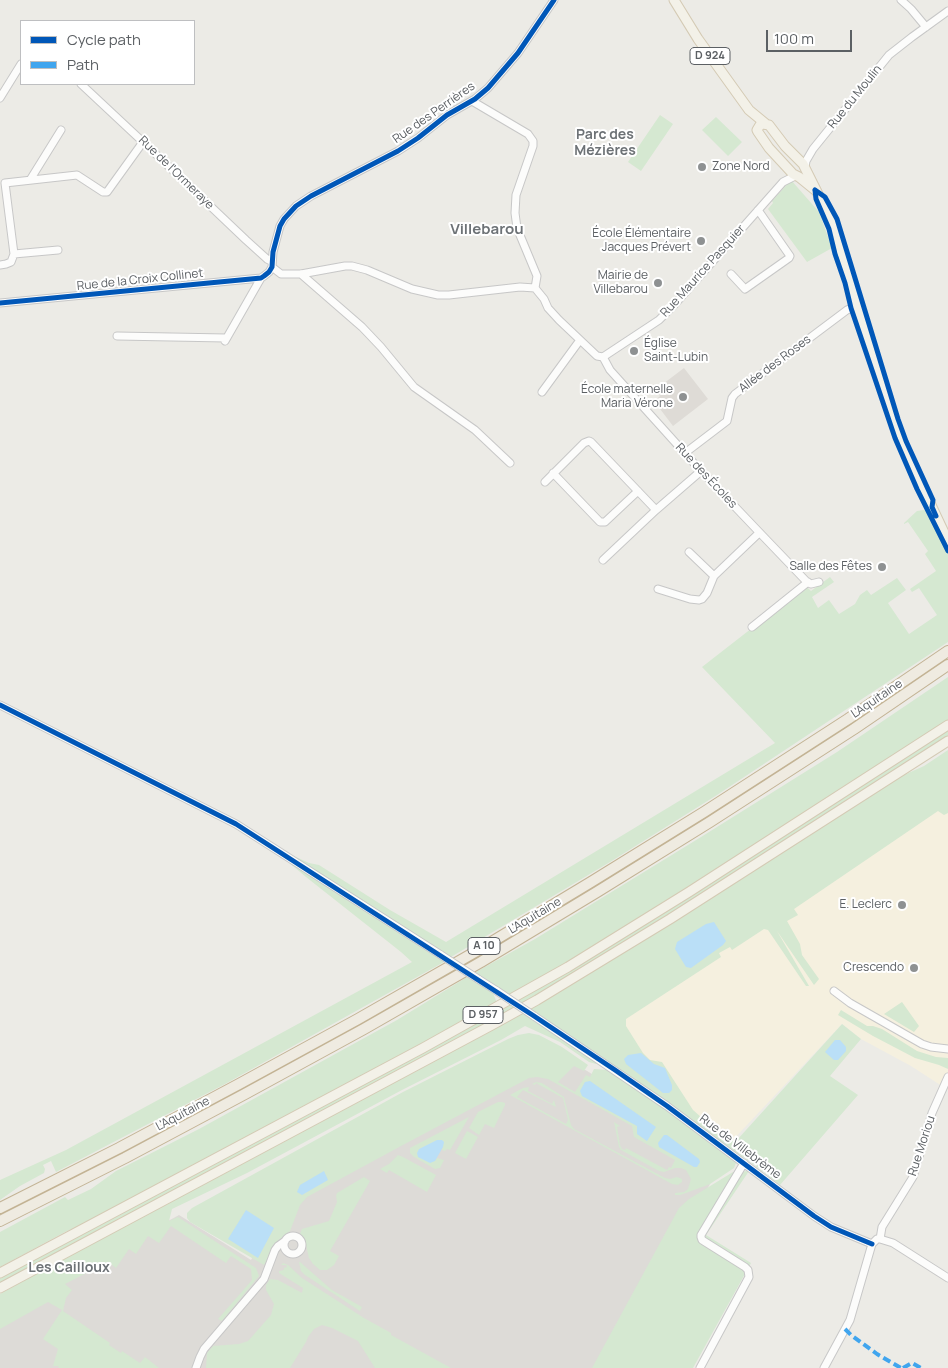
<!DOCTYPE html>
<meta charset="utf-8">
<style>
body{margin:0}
#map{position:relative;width:948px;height:1368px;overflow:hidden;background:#ecebe6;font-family:Manrope,sans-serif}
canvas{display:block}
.legend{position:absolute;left:20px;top:20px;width:175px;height:65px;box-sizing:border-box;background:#fff;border:1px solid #bebfc1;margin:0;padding:6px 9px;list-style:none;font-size:15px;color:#5c6064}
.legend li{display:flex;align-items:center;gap:10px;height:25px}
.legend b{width:25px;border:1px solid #bebfc1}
.scale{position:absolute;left:766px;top:30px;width:86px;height:22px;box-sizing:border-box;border:2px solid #5c6064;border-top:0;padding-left:6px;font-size:15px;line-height:18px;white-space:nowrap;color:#5c6064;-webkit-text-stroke:4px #fff;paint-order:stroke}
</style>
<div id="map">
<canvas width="948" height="1368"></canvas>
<ul class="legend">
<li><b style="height:6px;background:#0057b8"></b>Cycle path</li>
<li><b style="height:6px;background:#40a5ee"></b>Path</li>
</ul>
<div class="scale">100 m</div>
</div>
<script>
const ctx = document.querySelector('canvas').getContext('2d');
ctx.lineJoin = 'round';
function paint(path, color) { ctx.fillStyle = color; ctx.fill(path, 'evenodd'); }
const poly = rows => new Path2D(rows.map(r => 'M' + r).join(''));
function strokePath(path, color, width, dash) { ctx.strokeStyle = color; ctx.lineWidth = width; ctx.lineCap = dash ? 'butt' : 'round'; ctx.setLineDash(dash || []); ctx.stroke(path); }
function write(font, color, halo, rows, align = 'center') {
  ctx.font = font + ' Manrope,sans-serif'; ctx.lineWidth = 4; ctx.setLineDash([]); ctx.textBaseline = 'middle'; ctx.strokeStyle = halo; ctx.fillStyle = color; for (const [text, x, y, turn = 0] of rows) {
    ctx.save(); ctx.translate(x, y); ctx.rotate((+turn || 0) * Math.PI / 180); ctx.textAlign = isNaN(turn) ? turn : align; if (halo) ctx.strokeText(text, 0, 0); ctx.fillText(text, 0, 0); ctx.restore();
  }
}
const commercial = poly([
 [948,760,948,1090,911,1066,861,1039,842,1024,730,1143,566,1013]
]);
const industrial = poly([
 [555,1051,725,1157,608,1368,0,1368,0,1314,179,1215,251,1260,292,1191]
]);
const education = poly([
 [684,368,708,399,673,426,654,401,660,396,655,390]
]);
const green = poly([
 [660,115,673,124,641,171,628,162],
 [716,117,742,142,728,156,702,130],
 [791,180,819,212,832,248,807,262,768,209,773,203,772,201],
 [924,510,926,511,948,554,948,642,717,795,610,862,451,957,283,851,309,863,319,865,390,910,446,942,775,743,702,667,806,586,811,591,830,577,834,582,812,597,818,608,829,600,839,614,855,604,860,595,867,590,871,595,897,578,906,590,888,603,909,634,937,615,919,588,912,592,910,589,936,571,925,554,928,551,908,522,904,524,904,523,917,511],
 [948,677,948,721,665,903,583,954,511,996,474,973,535,939,701,837,837,752],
 [948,730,948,737,706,892,524,1004,518,1000],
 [948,750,948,813,944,815,938,811,794,909,798,915,787,921,800,944,802,955,819,979,814,985,777,931,809,986,806,986,768,930,764,929,732,950,730,947,719,953,721,957,626,1019,626,1026,643,1053,650,1060,662,1062,693,1110,728,1141,737,1140,842,1024,861,1039,830,1076,858,1095,780,1185,753,1164,531,1009,612,960,897,778,924,766],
 [280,855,444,962,225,1084,56,1172,51,1161,43,1165,45,1169,44,1173,20,1186,0,1200,0,1180,66,1150,412,962,401,952,306,877],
 [467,977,493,993,497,1003,93,1219,65,1232,0,1267,0,1232,65,1197,68,1200,91,1189,116,1171,199,1129,397,1020],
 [902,1002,919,1026,914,1032,884,1014],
 [510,1005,516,1009,0,1284,0,1277],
 [841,1010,867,1026,873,1026,882,1029,917,1051,936,1057,948,1058,948,1069,939,1065,915,1058,873,1036,838,1015],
 [523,1013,598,1061,596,1064,589,1062,560,1042,525,1026,501,1040,402,1090,247,1173,172,1209,169,1221,178,1217,256,1268,259,1276,222,1321,218,1319,252,1280,251,1269,231,1256,226,1263,171,1226,159,1243,148,1236,136,1254,129,1249,116,1268,108,1262,65,1284,72,1290,66,1298,63,1311,110,1343,109,1345,121,1353,122,1351,140,1363,145,1357,159,1368,59,1368,58,1366,53,1366,58,1349,43,1339,62,1310,48,1302,0,1329,0,1294,112,1232],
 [529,1033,539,1035,562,1047,588,1065,584,1071,574,1066,558,1082,575,1092,586,1075,590,1077,594,1069,608,1070,614,1072,733,1157,736,1163,734,1168,710,1184,686,1193,680,1195,675,1195,675,1193,684,1192,688,1189,691,1179,686,1170,681,1168,675,1168,664,1172,659,1171,621,1150,619,1147,614,1122,620,1126,617,1127,620,1145,622,1149,625,1150,626,1148,667,1170,669,1167,671,1168,675,1160,634,1137,632,1126,548,1079,537,1077,529,1078,401,1146,307,1197,300,1205,290,1231,283,1237,274,1248,264,1265,190,1222,187,1218,187,1213,192,1208,403,1092,508,1039,518,1035],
 [536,1082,542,1083,564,1097,571,1125,574,1129,665,1178,670,1179,677,1177,682,1179,682,1182,678,1185,672,1184,510,1095,523,1088,529,1087,528,1091,552,1104,554,1100,556,1107,523,1090,517,1097,566,1124,568,1120,563,1098,536,1083,535,1085,532,1084],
 [498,1102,502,1102,505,1103,505,1105,494,1128,485,1124,479,1135,469,1128,478,1112],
 [469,1117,450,1150,447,1149,445,1151,442,1150,443,1142,435,1161,437,1158,444,1160,440,1168,435,1169,414,1157,410,1153,410,1148],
 [467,1131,478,1137,466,1159,455,1153],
 [398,1155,403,1157,436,1175,427,1192,389,1170,387,1173,380,1169,389,1164],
 [749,1171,706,1235,751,1263,693,1368,592,1368,679,1208,689,1199,733,1172],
 [364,1177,370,1181,330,1251,339,1256,334,1265,327,1270,320,1270,313,1264,309,1258,305,1241,300,1234,302,1229,329,1221,337,1202,336,1196,337,1193],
 [299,1262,300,1262,332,1290,362,1307,360,1311,305,1275,301,1271],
 [283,1263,288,1265,302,1278,364,1318,391,1333,391,1335,451,1368,375,1368,358,1341,332,1328,322,1325,314,1329,308,1337,306,1342,290,1368,206,1368,207,1353,213,1346,239,1344,248,1341,271,1315,274,1304,266,1290,266,1285,270,1279,278,1280,302,1293,303,1288,279,1273,279,1271,284,1270,284,1268,287,1267,286,1265,281,1265]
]);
const water = poly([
 [714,922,726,941,723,945,691,968,686,967,675,949,677,942,706,924],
 [835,1040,840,1040,846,1047,846,1051,838,1060,834,1060,825,1052],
 [641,1053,654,1064,665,1068,672,1085,672,1090,669,1093,663,1093,626,1064,624,1059,628,1055],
 [590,1081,656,1127,647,1141,637,1134,637,1126,582,1096,580,1091,585,1082],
 [664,1135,667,1135,699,1159,700,1162,697,1167,694,1167,659,1147,658,1143],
 [437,1140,442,1140,444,1142,443,1147,435,1161,430,1163,418,1157,417,1153,419,1149],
 [324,1171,328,1180,302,1195,297,1192,300,1185],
 [246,1210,274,1228,258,1258,228,1239]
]);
const minor = poly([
 [901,0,911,9,926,27],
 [81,84,143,142,246,240,267,259,271,261],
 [0,98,21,64],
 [472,101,528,134,533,141,533,146,516,195,515,213,517,228,537,276,535,288],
 [805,167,806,161,813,149,889,55,912,37,948,11],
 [30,180,61,130],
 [5,183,77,175,103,192,107,192,143,142],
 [14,254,58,250],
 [0,265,6,264,11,262,14,254,5,183],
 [272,267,281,274,301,274,345,266,352,266,367,270,412,289,438,295,449,295,520,287,535,288],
 [301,274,362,327,381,347,414,387,475,430,510,463],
 [731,274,745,289,789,258,790,256,758,210],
 [535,288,544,299,548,308,559,320,597,356,603,357],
 [0,303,261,278,264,276,269,272,272,267,273,252,280,226,284,219,296,206,311,196,398,151,418,138,447,115,475,99,488,88,518,53,554,0],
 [117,336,226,338],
 [225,341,261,278],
 [603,357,610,370,701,471,760,533,807,582,811,584,819,582],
 [603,357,659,320,675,304,783,182,795,176],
 [542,392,580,340],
 [685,453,727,421,732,398,735,394,847,310,857,306],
 [553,473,600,522,605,522,638,491],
 [545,482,584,443,589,441,591,442,656,510],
 [689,552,714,576],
 [603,560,656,510,701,471],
 [658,589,690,599,699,600,702,599,707,593,714,576,759,533],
 [752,627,808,582],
 [0,705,236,824,441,955],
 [478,979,497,991],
 [834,991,850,1003,922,1044,931,1047,948,1049],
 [534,1016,667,1106,814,1216,831,1227,872,1244],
 '284 1245a9 9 0 1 1 18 0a9 9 0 1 1-18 0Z',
 [880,1239,882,1227,913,1177,932,1113,948,1077],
 [880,1239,893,1243,948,1278],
 [196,1368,200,1357,204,1349,264,1279,275,1250,278,1246,285,1241],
 [700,1368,749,1277,748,1270,745,1267,702,1240,701,1237,701,1235,744,1163],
 [824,1368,850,1320,872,1244,877,1239,880,1239]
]);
const major = poly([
 [674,0,698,39,749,110,766,124],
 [815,190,799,177,793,174,769,148,758,132,757,130,760,125,763,124,769,125,785,146,803,164,829,216,836,233,857,306,900,436,915,471,948,541],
 [0,1273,423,1048,568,967,689,892,948,725],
 [0,1288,492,1025,537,1000,670,919,948,741]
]);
const highway = poly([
 [0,1208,119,1148,239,1084,358,1019,475,952,591,882,704,812,848,719,948,651],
 [0,1221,125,1158,245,1094,364,1029,481,962,597,892,710,822,854,729,948,665]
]);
const minorBridge = poly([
 [441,955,478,979],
 [497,991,534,1016]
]);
const quiet = poly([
 [845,1329,851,1335,877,1354,901,1368],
 [903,1368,912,1363,921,1368]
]);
const cycleway = poly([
 [815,190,816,199,829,229,835,254,845,283,851,308,895,438,917,489,948,551],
 [815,190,825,197,837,219,898,419,906,441,933,500,932,507,936,516],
 [0,303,261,278,264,276,269,272,272,267,273,252,280,226,284,219,296,206,311,196,398,151,418,138,447,115,475,99,488,88,518,53,554,0],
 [0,705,236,824,534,1016,615,1070,667,1106,814,1216,831,1227,872,1244]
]);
const markers = [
 [702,167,5,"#8e9192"],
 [701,241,5,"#8e9192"],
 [658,283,5,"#8e9192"],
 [634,351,5,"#8e9192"],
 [683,397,5,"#8e9192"],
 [882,567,5,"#8e9192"],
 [902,905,5,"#8e9192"],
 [914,968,5,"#8e9192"]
];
const shields = [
 [710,56,40],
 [484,946,32],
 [483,1015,40]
];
const shieldNames = [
 ["D 924",710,56],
 ["A 10",484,946],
 ["D 957",483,1015]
];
const streetNames = [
 ["Rue du Moulin",855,97,-51],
 ["Rue des Perrières",434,113,-35],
 ["Rue de l'Ormeraye",176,173,44],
 ["Rue Maurice Pasquier",703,271,-48],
 ["Rue de la Croix Collinet",140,280,-6],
 ["Allée des Roses",775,364,-37],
 ["Rue des Écoles",706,476,47],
 ["L'Aquitaine",877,699,-34],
 ["L'Aquitaine",535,916,-31],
 ["L'Aquitaine",183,1114,-28],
 ["Rue Moriou",922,1146,-72],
 ["Rue de Villebrème",740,1147,37]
];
const poiNames = [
 ["Zone Nord",712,167,"left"],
 ["École Élémentaire",691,234],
 ["Jacques Prévert",691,248],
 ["Mairie de",648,276],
 ["Villebarou",648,290],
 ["Église",644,344,"left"],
 ["Saint-Lubin",644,358,"left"],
 ["École maternelle",673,390],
 ["Maria Vérone",673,404],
 ["Salle des Fêtes",872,567],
 ["E. Leclerc",892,905],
 ["Crescendo",904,968]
];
const neighbourhoodNames = [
 ["Parc des",605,135],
 ["Mézières",605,151],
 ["Les Cailloux",69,1268]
];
const quarterNames = [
 ["Villebarou",487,230]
];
paint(commercial, '#f5f0df');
paint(industrial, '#dddbd7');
paint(education, '#dedbd6');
paint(green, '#d5e8d1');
paint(water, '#badff7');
strokePath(minor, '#c7c7c7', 9);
strokePath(major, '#d4cab4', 11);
strokePath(highway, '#c3b394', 12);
strokePath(minor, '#fcfcfb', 7);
strokePath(major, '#f3f1e8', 9);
strokePath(highway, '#efebe1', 10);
strokePath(minorBridge, '#c7c7c7', 9, []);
strokePath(minorBridge, '#fcfcfb', 7);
strokePath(quiet, '#40a5ee', 4, [8, 4]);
strokePath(cycleway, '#0057b8', 5);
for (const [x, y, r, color] of markers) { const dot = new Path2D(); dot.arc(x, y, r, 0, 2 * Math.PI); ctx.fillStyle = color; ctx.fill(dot); strokePath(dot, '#fff', 2); }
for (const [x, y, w] of shields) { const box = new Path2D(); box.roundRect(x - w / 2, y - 8.5, w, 17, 4); ctx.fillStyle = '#fff'; ctx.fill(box); strokePath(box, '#5c6064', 1); }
write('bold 11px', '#5c6064', null, shieldNames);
write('12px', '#5c6064', '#fff', streetNames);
write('12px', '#5c6064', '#fff', poiNames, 'right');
write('bold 14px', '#6d7276', '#fff', neighbourhoodNames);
write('bold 15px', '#6d7276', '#fff', quarterNames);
</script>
